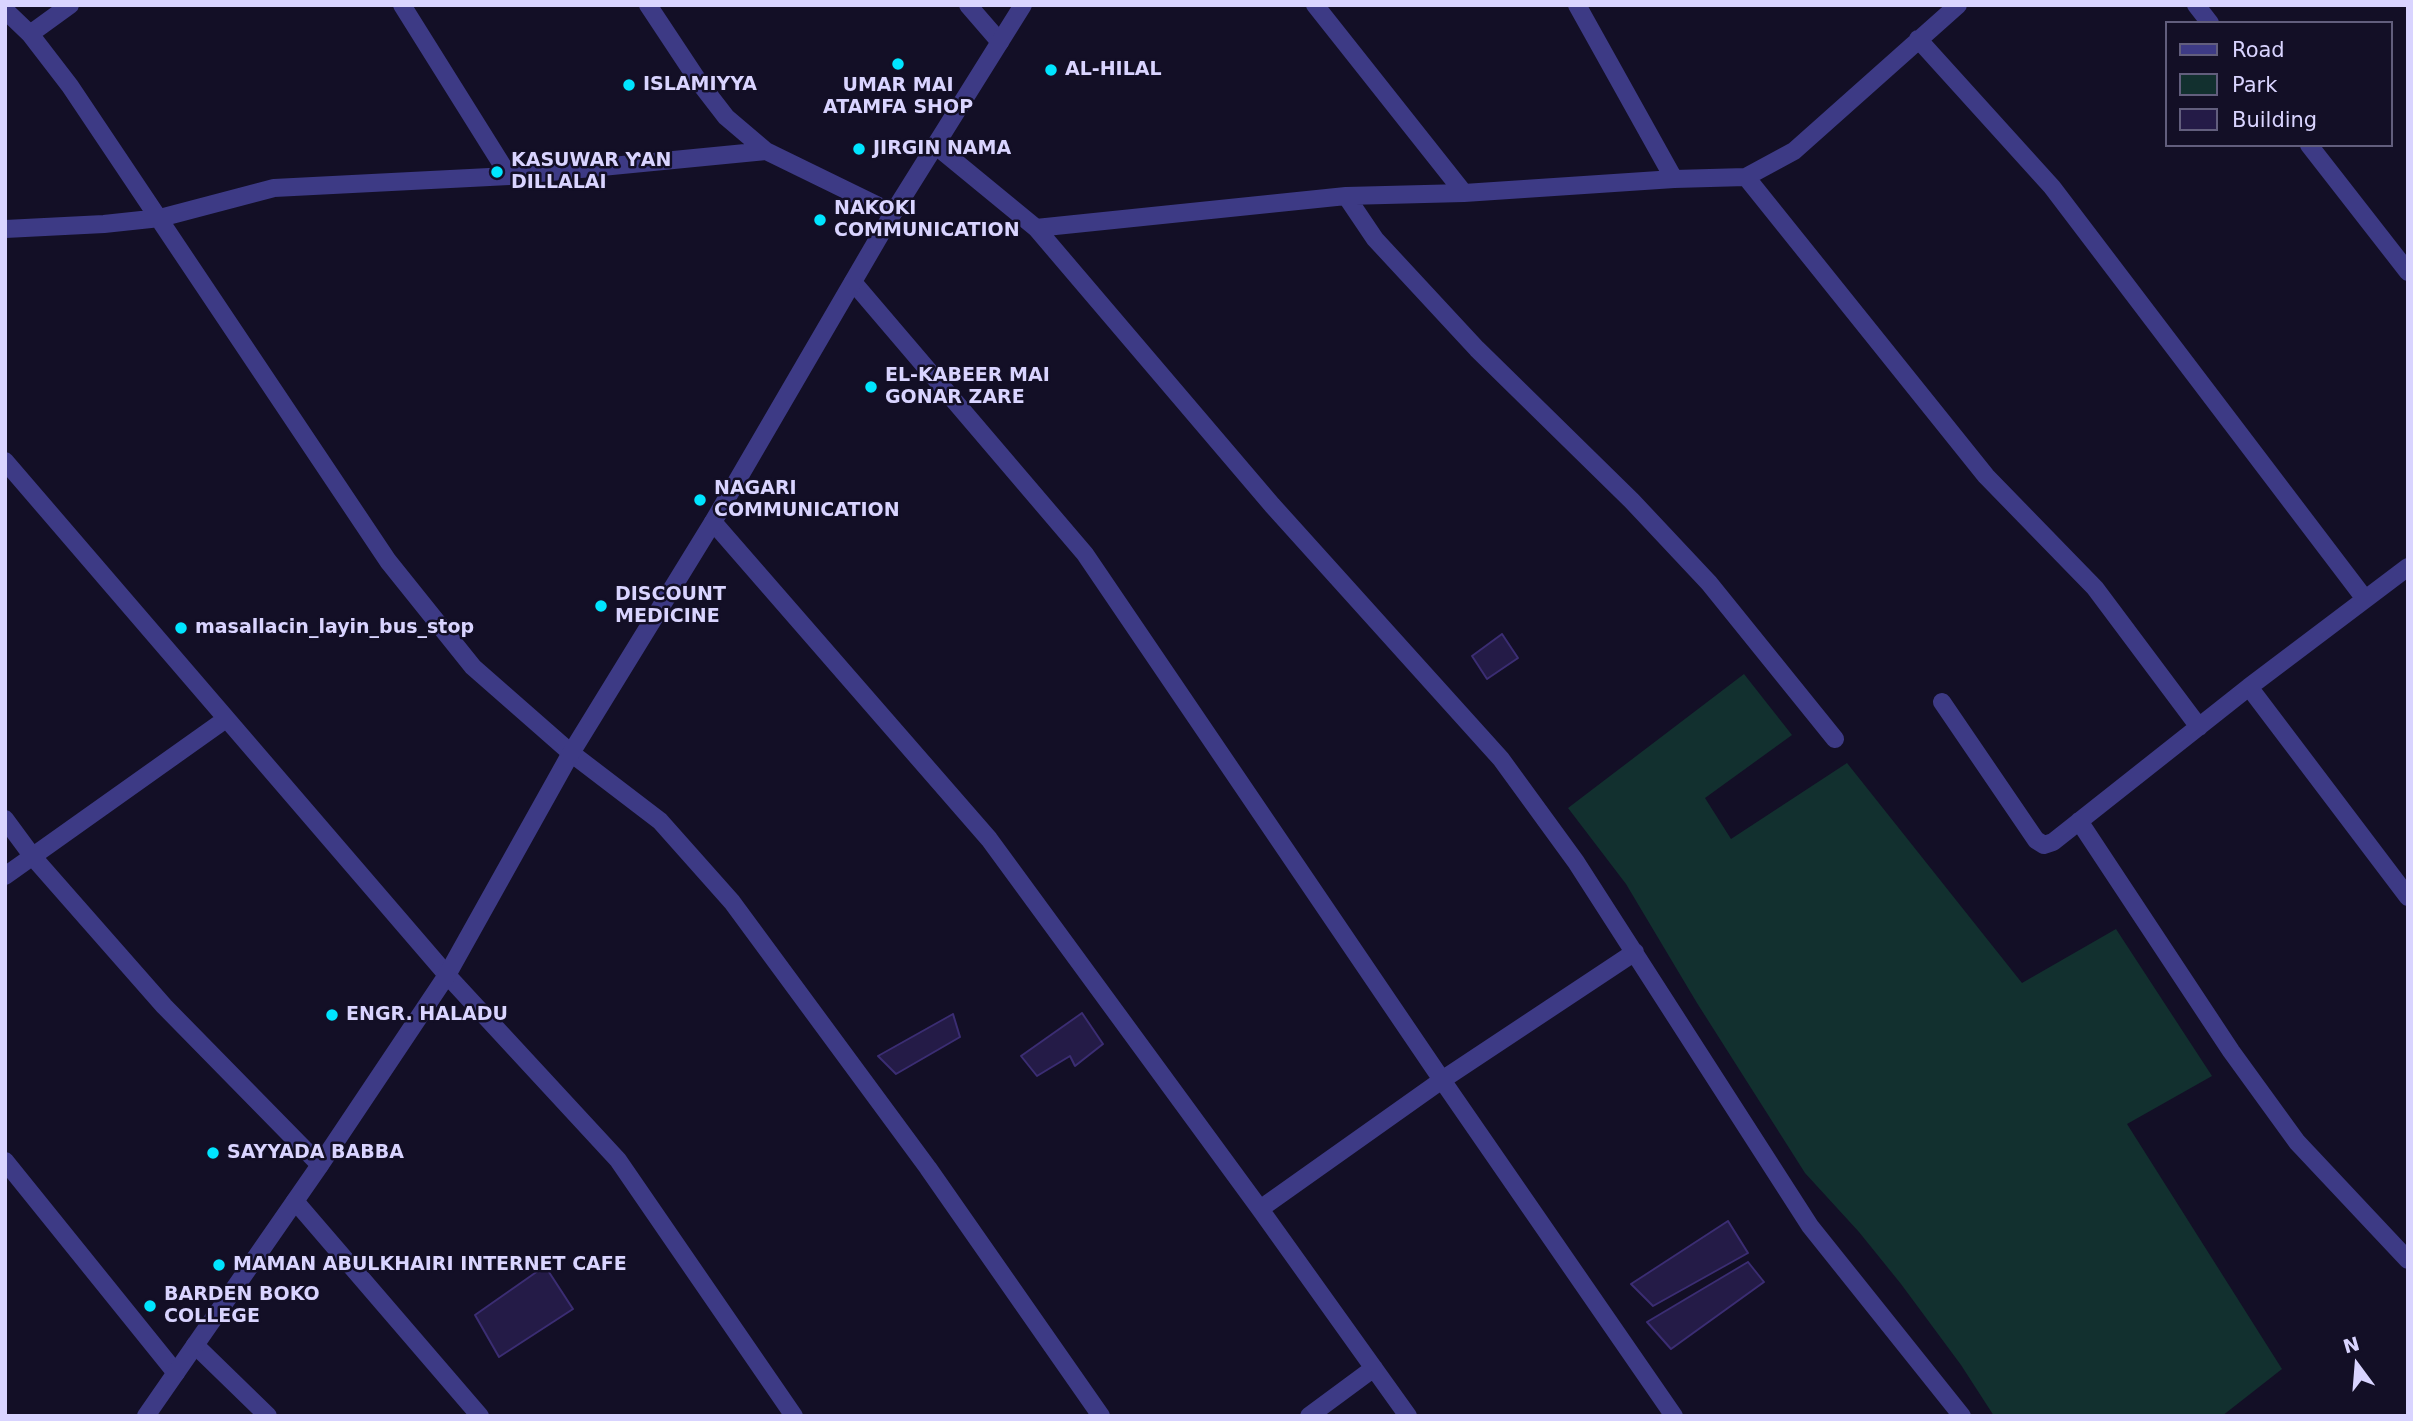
<!DOCTYPE html>
<meta charset="utf-8">
<style>
body{margin:0}
#map{position:relative;width:2413px;height:1421px;overflow:hidden;background:#130f26;font-family:"DejaVu Sans",sans-serif}
canvas{display:block}
.frame{position:absolute;inset:0;border:7px solid #d9d4ff;pointer-events:none}
.legend{position:absolute;left:2165px;top:21px;width:228px;height:126px;box-sizing:border-box;background:#130f26;border:2px solid #625e7d;margin:0;padding:9px 12px;list-style:none;font-size:21px;color:#d9d4ff}
.legend li{display:flex;align-items:center;gap:14px;height:35px}
.legend b{width:35px;border:2px solid #625e7d}
.north{position:absolute;left:2322px;top:1330px;width:70px;height:70px;-webkit-text-stroke:5px #130f26;paint-order:stroke;rotate:344deg;font-size:19px;font-weight:700;line-height:28px;text-align:center;color:#d9d4ff}
.north::after{content:'';display:block;margin:auto;width:24px;height:32px;background:#d9d4ff;clip-path:polygon(50% 0,100% 100%,50% 72%,0 100%)}
</style>
<div id="map">
<canvas width="2413" height="1421"></canvas>
<div class="frame"></div>
<ul class="legend">
<li><b style="height:9px;background:#3d3a85"></b>Road</li>
<li><b style="height:19px;background:#12302f"></b>Park</li>
<li><b style="height:19px;background:#241b47"></b>Building</li>
</ul>
<div class="north">N</div>
</div>
<script>
const ctx = document.querySelector('canvas').getContext('2d');
ctx.lineJoin = 'round';
function paint(path, color) { ctx.fillStyle = color; ctx.fill(path, 'evenodd'); }
const poly = rows => new Path2D(rows.map(r => 'M' + r).join(''));
function strokePath(path, color, width, dash) { ctx.strokeStyle = color; ctx.lineWidth = width; ctx.lineCap = dash ? 'butt' : 'round'; ctx.setLineDash(dash || []); ctx.stroke(path); }
function write(font, color, halo, rows, align = 'center') {
  ctx.font = font + ' "DejaVu Sans",sans-serif'; ctx.lineWidth = 5; ctx.setLineDash([]); ctx.textBaseline = 'middle'; ctx.strokeStyle = halo; ctx.fillStyle = color; for (const [text, x, y, turn = 0] of rows) {
    ctx.save(); ctx.translate(x, y); ctx.rotate((+turn || 0) * Math.PI / 180); ctx.textAlign = isNaN(turn) ? turn : align; if (halo) ctx.strokeText(text, 0, 0); ctx.fillText(text, 0, 0); ctx.restore();
  }
}
const green = poly([
 [1744,674,1792,735,1705,798,1731,839,1847,763,2022,983,2116,929,2212,1076,2127,1124,2282,1369,2222,1416,1994,1416,1961,1365,1901,1284,1859,1232,1805,1173,1697,1003,1626,884,1568,808]
]);
const building = poly([
 [1502,634,1518,658,1487,679,1472,656,1502,634],
 [1082,1013,1103,1044,1075,1066,1070,1056,1037,1076,1021,1056,1082,1013],
 [953,1014,960,1037,896,1074,878,1056,953,1014],
 [1728,1221,1748,1253,1653,1306,1631,1284,1728,1221],
 [1748,1262,1764,1282,1671,1349,1647,1322,1748,1262],
 [545,1266,573,1309,499,1357,475,1315,545,1266]
]);
const minor = poly([
 [402,5,509,176],
 [648,5,699,82,726,117,766,151,893,213],
 [968,5,1000,42],
 [1315,5,1464,193],
 [1577,5,1674,179],
 [2196,5,2210,23],
 [5,10,30,34,70,86,388,561,473,667,571,753,660,821,732,902,928,1168,1101,1416],
 [30,34,70,5],
 [1918,39,2052,187,2365,599],
 [935,145,1036,228,1272,505,1501,759,1576,862,1810,1226,1962,1416],
 [2309,145,2408,272],
 [1746,177,1986,476,2095,588,2199,727],
 [1346,196,1375,239,1477,349,1632,501,1709,583,1835,739],
 [1036,228,1346,196,1464,193,1674,179,1746,177,1794,151,1958,5],
 [5,229,104,224,160,218,274,188,509,176,766,151],
 [853,282,1085,554,1442,1080,1674,1416],
 [5,461,447,975,618,1160,794,1416],
 [713,522,989,839,1260,1209,1408,1416],
 [2249,687,2408,897],
 [1942,702,2036,840,2044,845,2053,842,2249,687,2408,567],
 [5,819,33,857,164,1006,320,1165],
 [2079,821,2231,1051,2297,1142,2408,1260],
 [5,876,226,719],
 [5,1161,176,1373],
 [295,1201,480,1416],
 [1260,1209,1442,1080,1635,952],
 [195,1345,268,1416],
 [1309,1416,1374,1368]
]);
const tertiary = poly([
 [146,1416,320,1165,447,975,571,753,713,522,893,213,1023,5]
]);
const markers = [
 [898,64,7,"#00e5ff"],
 [1051,70,7,"#00e5ff"],
 [629,85,7,"#00e5ff"],
 [859,149,7,"#00e5ff"],
 [497,172,7,"#00e5ff"],
 [820,220,7,"#00e5ff"],
 [871,387,7,"#00e5ff"],
 [700,500,7,"#00e5ff"],
 [601,606,7,"#00e5ff"],
 [181,628,7,"#00e5ff"],
 [332,1015,7,"#00e5ff"],
 [213,1153,7,"#00e5ff"],
 [219,1265,7,"#00e5ff"],
 [150,1306,7,"#00e5ff"]
];
const poiNames = [
 ["AL-HILAL",1065,70],
 ["ISLAMIYYA",643,85],
 ["UMAR MAI",898,86,"center"],
 ["ATAMFA SHOP",898,108,"center"],
 ["JIRGIN NAMA",873,149],
 ["KASUWAR ƳAN",511,161],
 ["DILLALAI",511,183],
 ["NAKOKI",834,209],
 ["COMMUNICATION",834,231],
 ["EL-KABEER MAI",885,376],
 ["GONAR ZARE",885,398],
 ["NAGARI",714,489],
 ["COMMUNICATION",714,511],
 ["DISCOUNT",615,595],
 ["MEDICINE",615,617],
 ["masallacin_layin_bus_stop",195,628],
 ["ENGR. HALADU",346,1015],
 ["SAYYADA BABBA",227,1153],
 ["MAMAN ABULKHAIRI INTERNET CAFE",233,1265],
 ["BARDEN BOKO",164,1295],
 ["COLLEGE",164,1317]
];
paint(green, '#12302f');
paint(building, '#241b47');
strokePath(building, '#3b2d73', 2);
strokePath(minor, '#3d3a85', 18);
strokePath(tertiary, '#3d3a85', 18);
for (const [x, y, r, color] of markers) { const dot = new Path2D(); dot.arc(x, y, r, 0, 2 * Math.PI); ctx.fillStyle = color; ctx.fill(dot); strokePath(dot, '#130f26', 2.5); }
write('bold 19px', '#d9d4ff', '#130f26', poiNames, 'left');
</script>
